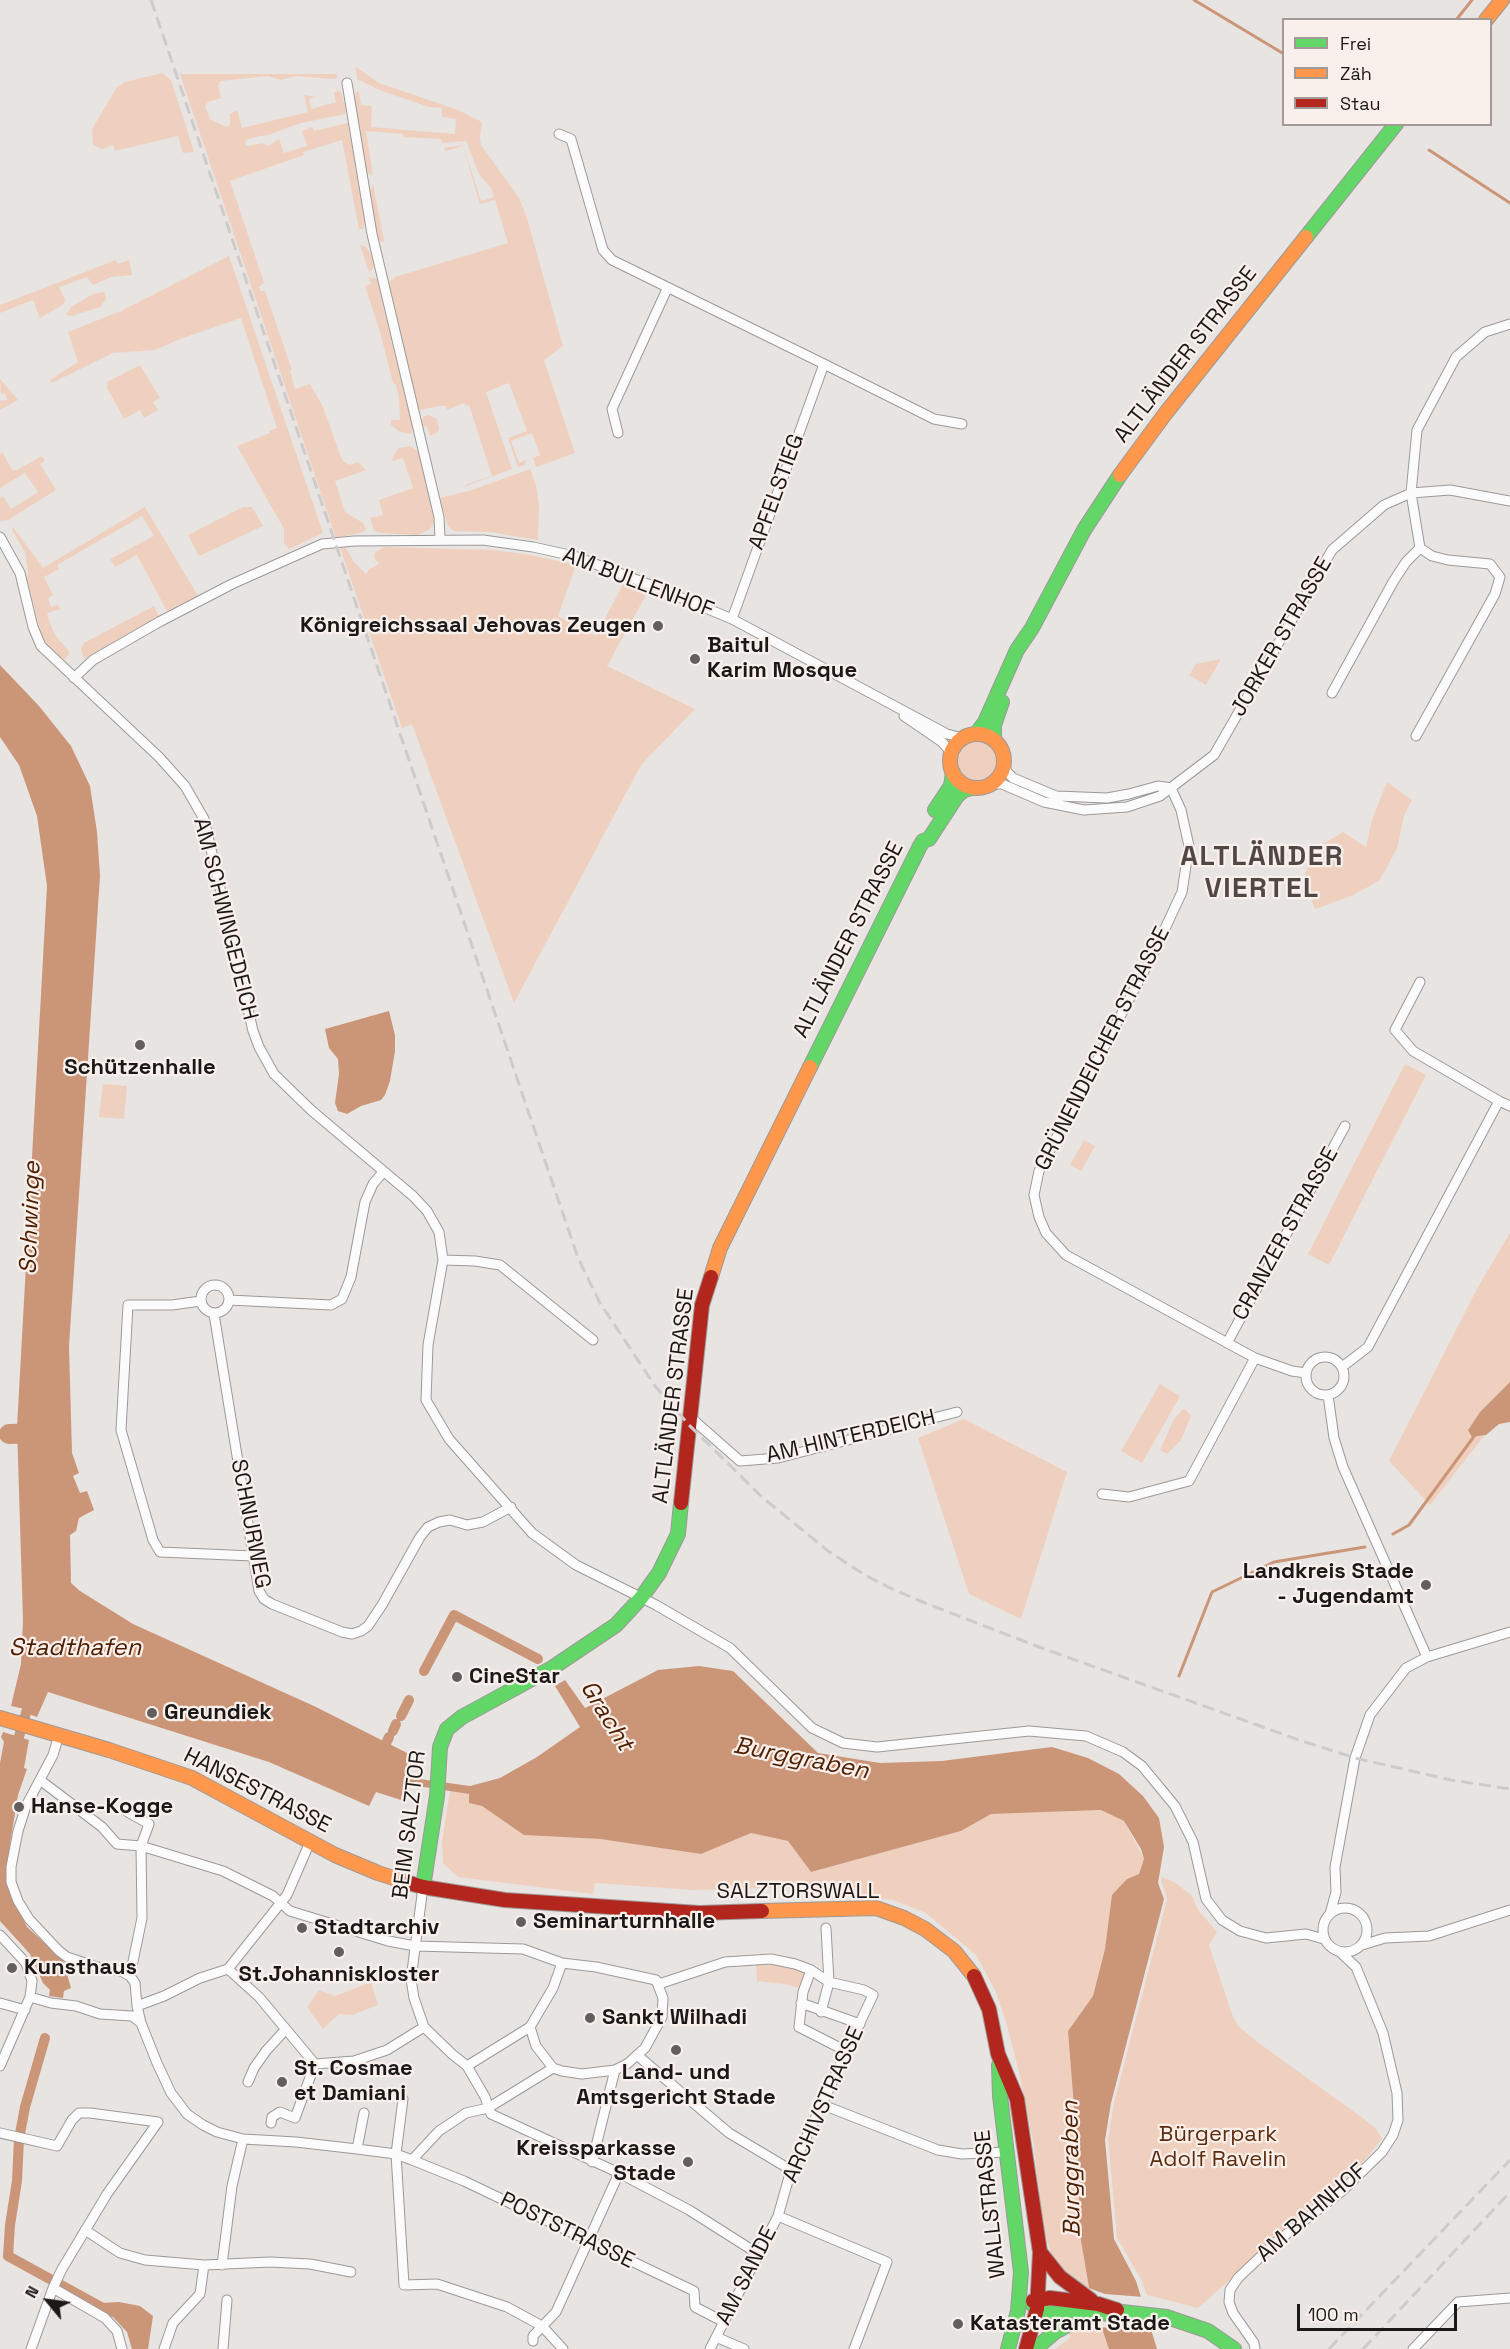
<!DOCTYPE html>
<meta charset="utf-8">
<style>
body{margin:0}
#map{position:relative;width:1510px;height:2349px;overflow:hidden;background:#e8e4e2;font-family:"Space Grotesk",sans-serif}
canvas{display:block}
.legend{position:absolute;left:1282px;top:18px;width:210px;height:108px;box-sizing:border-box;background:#f9f0eb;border:2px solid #a19a96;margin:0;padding:8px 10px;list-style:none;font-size:18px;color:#1c1817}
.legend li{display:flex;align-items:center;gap:12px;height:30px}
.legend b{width:30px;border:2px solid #a19a96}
.north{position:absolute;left:18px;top:2271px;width:60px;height:60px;-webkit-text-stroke:4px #f9f0eb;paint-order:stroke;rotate:299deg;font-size:16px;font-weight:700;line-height:24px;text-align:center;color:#1c1817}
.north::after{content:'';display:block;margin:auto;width:21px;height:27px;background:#1c1817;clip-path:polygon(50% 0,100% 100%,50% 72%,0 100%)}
.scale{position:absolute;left:1297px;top:2304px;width:160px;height:27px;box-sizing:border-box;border:3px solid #1c1817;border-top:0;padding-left:8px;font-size:18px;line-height:21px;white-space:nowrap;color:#1c1817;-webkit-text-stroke:4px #f9f0eb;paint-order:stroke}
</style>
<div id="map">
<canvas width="1510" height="2349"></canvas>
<ul class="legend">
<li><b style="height:8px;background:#63d668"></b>Frei</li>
<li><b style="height:8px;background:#ff974d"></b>Zäh</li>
<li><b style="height:8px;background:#b3261e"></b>Stau</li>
</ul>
<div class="north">N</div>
<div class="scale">100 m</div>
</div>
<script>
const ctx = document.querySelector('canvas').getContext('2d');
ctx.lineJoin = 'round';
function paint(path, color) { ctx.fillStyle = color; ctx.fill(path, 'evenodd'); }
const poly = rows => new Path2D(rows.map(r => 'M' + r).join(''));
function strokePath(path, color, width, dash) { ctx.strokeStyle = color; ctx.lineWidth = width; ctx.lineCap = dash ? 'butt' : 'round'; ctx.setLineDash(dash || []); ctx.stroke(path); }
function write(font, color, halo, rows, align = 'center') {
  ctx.font = font + ' "Space Grotesk",sans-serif'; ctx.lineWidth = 4.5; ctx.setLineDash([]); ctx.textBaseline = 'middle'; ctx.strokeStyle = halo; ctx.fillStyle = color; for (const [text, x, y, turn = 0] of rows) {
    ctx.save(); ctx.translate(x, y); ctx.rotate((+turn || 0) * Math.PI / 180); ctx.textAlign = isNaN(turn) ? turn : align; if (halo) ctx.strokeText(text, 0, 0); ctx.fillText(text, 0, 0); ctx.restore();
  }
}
const green = poly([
 [356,67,379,83,458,110,482,122,480,137,481,145,519,198,526,215,563,346,544,360,575,453,536,467,533,458,540,455,532,433,511,441,519,463,526,460,525,465,518,467,508,438,527,431,509,383,486,392,512,469,466,486,465,485,492,476,469,405,466,406,464,403,447,410,446,406,441,406,418,410,389,289,389,282,395,277,508,243,495,200,480,204,463,146,445,151,444,148,463,145,481,201,494,197,491,188,479,174,466,141,442,143,441,139,404,137,403,134,366,131,373,175,367,173,354,104,356,92,359,92,361,105,372,106,371,127,455,134,456,119,442,117,442,108,429,107,382,91,357,79],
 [162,73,171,80,194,152,183,153,178,136,115,151,113,145,102,149,93,145,92,129,117,87,125,82],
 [180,74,337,74,337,78,332,79,296,76,281,80,268,76,221,81,218,85,221,98,208,102,205,106,210,119,226,127,230,125,230,114,237,110,242,128,308,112,304,95,317,97,309,99,311,109,336,102,334,93,339,90,341,93,346,108,345,114,301,123,268,135,251,138,246,140,245,144,248,146,262,143,268,146,279,139,284,153,307,146,302,131,305,130,312,127,314,131,348,123,365,222,363,229,359,229,342,140,303,152,304,155,230,181,264,283,259,287,261,291,265,291,292,370,290,371,295,389,310,384,323,407,342,460,349,465,358,462,366,470,335,481,345,512,363,523,366,529,363,532,336,538],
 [373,184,384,241,382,242,377,239,371,205,370,191],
 [360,245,366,247,371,254,374,268,369,272],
 [229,256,323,533,289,549,284,543,284,529,237,446,270,433,269,431,277,428,241,318,180,339,155,350,113,353,52,383,50,380,78,362,68,332,121,311],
 [116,260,118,264,129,260,132,275,111,277,93,285,87,277,59,287,65,300,64,304,40,318,33,300,0,313,0,305],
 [369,277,377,279,413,429,411,434,400,432,391,425,391,420,400,420,399,398,396,385,393,383,380,332,365,286,371,284],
 [104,292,106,299,100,307,72,316,66,315,71,307,93,294],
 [140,365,160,398,153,402,158,410,144,418,140,410,124,419,106,386,108,385,107,382],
 [0,379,18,400,0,410,0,401,7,400,5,393,1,394],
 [429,415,437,419,439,428,438,432,430,436,427,426,422,427,421,422,424,416],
 [410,446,418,451,420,456,434,514,434,523,430,529,418,535,381,533,374,531,370,518,383,515,379,500,413,488,403,458,393,461,392,459,398,448],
 [3,453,12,470,17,470,42,456,45,461,40,464,56,490,8,520,0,521,0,498,3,496,11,509,38,492,25,473,0,488,0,454],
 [530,469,536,485,539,504,538,540,490,532,454,531,448,526,440,498,472,490],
 [145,507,198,596,167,611,137,555,115,567,110,559,154,536,142,516,57,565,59,569,44,577,53,595,48,598,51,607,58,605,61,609,47,613,51,626,57,638,70,652,65,659,58,657,48,646,41,633,27,579,28,571,25,552,12,530,13,527,43,568],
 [243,507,252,507,263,526,199,556,188,535],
 [339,545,344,545,354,562,366,574,369,569,379,564,374,558,375,552,385,547,493,550,531,555,576,565,558,616,596,636,623,584,645,592,646,595,607,666,695,709,641,765,514,1003,412,724,402,728],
 [154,606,159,616,84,659,81,649,84,643],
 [1221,659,1206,685,1189,675,1196,664],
 '958 761a19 19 0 1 1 38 0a19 19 0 1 1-38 0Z',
 [1387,782,1412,800,1404,816,1397,849,1379,881,1351,896,1315,909,1304,877,1315,849,1343,832,1366,847,1372,820],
 [1405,1064,1426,1075,1329,1265,1308,1254],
 [103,1084,127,1086,124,1119,99,1117],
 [1084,1140,1095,1146,1081,1171,1070,1165],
 [1510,1233,1510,1382,1480,1412,1468,1429,1472,1437,1484,1436,1430,1505,1389,1461,1479,1285],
 [1160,1384,1180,1396,1142,1463,1121,1451],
 [1184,1408,1191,1416,1181,1440,1167,1454,1160,1450,1174,1419],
 [964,1419,1067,1472,1021,1619,969,1594,918,1438],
 [450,1791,469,1794,469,1803,482,1806,525,1835,600,1839,701,1854,751,1833,788,1841,811,1872,961,1831,991,1814,1102,1810,1124,1821,1144,1859,1139,1874,1127,1879,1105,1949,1093,1996,1068,2031,1080,2183,1078,2223,1109,2349,1055,2349,1070,2338,1066,2273,1051,2254,1042,2224,1034,2146,1019,2072,1006,2022,995,1990,976,1955,926,1913,893,1900,820,1893,806,1887,692,1890,595,1883,593,1894,458,1877,443,1863,442,1842],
 [1162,1877,1176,1883,1192,1896,1198,1910,1217,1932,1209,1945,1232,2014,1238,2026,1256,2041,1364,2119,1376,2129,1382,2139,1361,2164,1198,2308,1147,2295,1141,2279,1117,2238,1108,2139,1114,2103,1167,1899,1161,1880],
 [756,1964,789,1966,804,1972,805,1975,799,1988,784,1984,757,1981],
 [371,1982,378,2005,352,2015,339,2014,323,2029,307,2007,319,1990,335,1996]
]);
const water = poly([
 [0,665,39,706,71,746,90,786,97,832,100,876,69,1346,72,1453,79,1473,73,1476,80,1493,87,1491,94,1510,79,1518,76,1531,70,1535,71,1583,80,1591,133,1624,316,1707,409,1754,405,1777,470,1786,500,1778,537,1757,580,1727,555,1686,565,1680,585,1708,658,1670,699,1666,733,1671,818,1753,880,1763,942,1761,1052,1747,1088,1758,1119,1774,1143,1796,1159,1818,1164,1847,1158,1883,1164,1899,1111,2103,1105,2140,1114,2239,1136,2281,1157,2349,1109,2349,1090,2293,1078,2223,1080,2183,1068,2031,1093,1996,1105,1949,1112,1895,1127,1879,1139,1874,1144,1859,1141,1849,1124,1821,1101,1810,991,1814,961,1831,811,1872,788,1841,751,1833,701,1854,600,1839,524,1835,482,1806,469,1803,469,1794,404,1784,401,1800,376,1792,369,1806,269,1762,48,1692,37,1717,29,1714,30,1710,11,1706,21,1664,23,1620,17,1427,47,886,37,816,19,765,0,737],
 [389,1011,395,1035,395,1051,390,1081,385,1095,381,1100,361,1106,347,1114,338,1111,335,1103,339,1074,338,1059,329,1048,325,1029],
 [1510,1382,1510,1422,1499,1424,1486,1435,1472,1437,1468,1430,1480,1412],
 [3,1732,29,1740,24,1768,27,1769,18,1795,9,1850,7,1876,11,1896,27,1927,63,1960,71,1988,64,1991,63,1998,49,1996,50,1990,43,1983,30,1954,0,1921,0,1763,4,1742,1,1737],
 [119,2302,140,2306,153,2316,148,2349,132,2349,127,2332,113,2317,99,2309,97,2305,101,2303]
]);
const pier = poly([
 [1086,2287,1105,2294,1144,2297,1155,2332,1100,2327]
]);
const stream = poly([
 [1194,0,1284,54],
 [1456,20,1472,0],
 [1429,150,1510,203],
 [1393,1534,1409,1525,1475,1435],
 [1179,1676,1212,1592,1274,1562,1365,1547]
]);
const canal = poly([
 [424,1671,454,1615,538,1659],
 [401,1716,409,1700],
 [393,1731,396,1724],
 [15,1750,31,1696],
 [380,1756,389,1737],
 [45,2038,25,2107,19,2139,17,2181,10,2225,8,2256,110,2312]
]);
const river = poly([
 [9,1434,42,1433]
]);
const street = poly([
 [347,83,372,234,439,517,440,539],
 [559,134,571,139,603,250,612,260,824,364,732,619],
 [824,364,934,419,962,424],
 [618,433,612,409,667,289],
 [0,537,20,573,33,627,41,646,159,757,185,786,204,819,253,1031,259,1047,274,1074,311,1110,413,1196,427,1211,439,1232,443,1260,428,1345,426,1400,449,1439,532,1533,576,1565,656,1605,730,1648,812,1728,843,1743,877,1747,1029,1731,1086,1736,1123,1752,1142,1766,1175,1806,1193,1842,1206,1899,1222,1920,1240,1931,1266,1938,1306,1934,1324,1939],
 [74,678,93,660,159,622,232,584,322,544,354,541,483,540,533,547,574,556,653,586,732,619,947,734,963,738],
 [1332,693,1393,582,1406,562,1420,548,1411,493,1417,430,1456,357,1485,332,1510,324],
 [904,716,942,742,949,750,950,756],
 [1416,736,1495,594,1500,577,1490,564,1448,560,1432,556,1420,548],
 [1004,764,1007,772,1013,778,1056,796,1107,798,1129,794,1158,786,1171,788],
 [991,784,1002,784,1044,802,1084,810,1127,807,1160,796,1214,755,1332,550,1384,505,1411,493,1450,490,1510,501],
 [1171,788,1181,810,1189,846,1182,892,1155,950,1039,1171,1034,1195,1039,1217,1046,1233,1066,1255,1255,1358,1292,1371,1306,1373],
 [1420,982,1395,1030,1413,1051,1499,1101],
 [443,1260,475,1261,500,1265,593,1340],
 '201 1299a14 14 0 1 1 28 0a14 14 0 1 1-28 0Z',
 [229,1300,331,1305,342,1299,351,1277,365,1202,373,1184,383,1172],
 [201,1301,172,1305,128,1305,121,1430,153,1540,160,1552,253,1556],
 [214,1314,259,1591,264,1599,272,1604,342,1632,352,1634,361,1631,368,1626,382,1605,420,1537,428,1527,439,1522,450,1520,467,1525,483,1522,511,1507],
 [1227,1343,1345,1126],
 '1306 1376a19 19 0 1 1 38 0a19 19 0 1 1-38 0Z',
 [1342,1367,1368,1347,1499,1101,1510,1106],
 [1328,1395,1334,1438,1343,1467,1427,1657],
 [690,1417,740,1461,778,1458,957,1412],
 [1102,1494,1129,1497,1189,1481,1255,1358],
 [59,1735,53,1755,26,1806,18,1831,11,1867,11,1882,18,1901,29,1919,59,1951,67,1957,97,1967,121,1971,130,1976,135,1983,137,2006,141,2023,157,2063,171,2093,187,2114,203,2125,217,2132,243,2139,296,2142,357,2149,396,2154,412,2160,464,2181,694,2291,695,2307,724,2322],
 [40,1780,102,1827,117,1844,141,1846,223,1871,273,1896,290,1911,388,1941,415,1946,523,1949,562,1963,596,1967,656,1980,663,1998,662,2017,645,2048,627,2064,615,2070,582,2074,562,2071,553,2068,536,2046,530,2027,553,1988,562,1963],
 [126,1811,149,1824,141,1846,142,1918,130,1976],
 [423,1887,411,1979,414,1998,424,2027,452,2054,467,2066,485,2097,491,2114,619,2173,689,2210,760,2255],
 '1323 1930a22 22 0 1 1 44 0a22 22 0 1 1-44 0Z',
 [1330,1914,1336,1892,1335,1867,1355,1758,1370,1715,1406,1668,1427,1657,1510,1632],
 [0,1935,26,1963,32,1981,30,1997,0,2066],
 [1362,1945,1385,1938,1429,1936,1510,1910],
 [228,1969,259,1997,315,2064],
 [811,1970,803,1992,799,2027,848,2052],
 [659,1984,725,1962,771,1959,795,1964,811,1970,829,1982,864,1990,873,1995,791,2170,778,2216],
 [30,1997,51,2003,76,2006,100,2014,132,2016,141,2023],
 [0,2003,25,2010],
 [801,2003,860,2024],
 [137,2006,164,1996,200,1978,228,1969,287,1895,310,1842],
 [821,2012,829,1982,826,1928],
 [637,2055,729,2133,791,2170],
 [315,2064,354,2061,387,2050,424,2027],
 [467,2066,530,2027],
 [248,2082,254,2068,266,2051,286,2029],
 [403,2099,396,2154,404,2285,437,2284,507,2307,542,2326,563,2349],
 [823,2105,938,2150,962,2154,1007,2152],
 [271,2123,272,2117,280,2112,295,2118,315,2064],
 [0,2133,57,2146,72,2120,79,2113,90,2113,158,2122],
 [357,2149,364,2113],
 [412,2160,439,2131,466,2113,488,2108,553,2068],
 [592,2162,615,2070],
 [85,2230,120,2253,145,2260,204,2265,270,2262,310,2264,351,2272],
 [222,2265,232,2186,243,2139],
 [53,2288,105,2318,117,2331,122,2349],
 [716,2337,744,2349],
 [533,2341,533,2336,556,2312,619,2173],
 [31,2349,53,2288,62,2269,107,2194,158,2122],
 [164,2349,173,2323,200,2294,204,2265],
 [223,2349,227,2300],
 [710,2349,778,2216,887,2262,854,2349],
 [1255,2349,1254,2343,1233,2313,1229,2302,1230,2290,1238,2278,1275,2243,1341,2192,1382,2152,1393,2135,1398,2120,1397,2093,1383,2033,1356,1967,1340,1952],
 [1413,2349,1458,2302,1510,2298]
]);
const fast = poly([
 [1306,237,1396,124],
 [976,734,985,722,1017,650,1032,628,1084,530,1120,475],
 [994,740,994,725,1002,702],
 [935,810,951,786,953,773],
 [810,1067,920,846,923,841,929,839,957,796,964,790,972,788],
 [423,1887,437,1796,440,1747,447,1729,462,1717,552,1668,616,1625,641,1598,659,1573,678,1534,681,1503],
 [999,2065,1000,2096,1021,2272,1018,2311,1008,2349],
 [1033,2305,1048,2313,1087,2315,1122,2312,1167,2317,1208,2331,1234,2349],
 [1035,2349,1055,2332,1085,2316]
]);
const slow = poly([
 [1486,20,1502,0],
 [1120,475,1165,414,1306,237],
 '950 761a27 27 0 1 1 54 0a27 27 0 1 1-54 0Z',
 [711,1277,720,1248,810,1067],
 [0,1718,109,1750,192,1778,335,1855,378,1873,409,1883],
 [762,1911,876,1908,904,1918,925,1929,954,1951,974,1976]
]);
const jam = poly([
 [681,1503,702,1305,711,1277],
 [409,1883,423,1887,505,1900,699,1913,762,1911],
 [974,1976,989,2009,998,2054,1017,2099,1040,2252,1037,2309,1026,2349],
 [1040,2252,1060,2277,1091,2300],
 [1033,2301,1050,2298,1098,2304,1117,2310]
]);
const rail = poly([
 [151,0,578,1258,600,1303,655,1386,689,1425,762,1497,828,1551,865,1575,890,1588,925,1603,1039,1647,1299,1740,1355,1758,1451,1780,1510,1789],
 [1329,2349,1510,2160],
 [1363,2349,1510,2192]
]);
const markers = [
 [658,626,6,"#635f5e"],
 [695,659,6,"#635f5e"],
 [140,1045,6,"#635f5e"],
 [1426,1585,6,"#635f5e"],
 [457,1677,6,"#635f5e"],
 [152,1713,6,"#635f5e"],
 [19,1807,6,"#635f5e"],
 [521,1922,6,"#635f5e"],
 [302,1928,6,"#635f5e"],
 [339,1952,6,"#635f5e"],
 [12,1968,6,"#635f5e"],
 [590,2018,6,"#635f5e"],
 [676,2050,6,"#635f5e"],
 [282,2082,6,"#635f5e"],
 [688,2162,6,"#635f5e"],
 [958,2324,6,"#635f5e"]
];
const streetNames = [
 ["ALTLÄNDER STRASSE",1186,355,-52],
 ["APFELSTIEG",777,492,-70],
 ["AM BULLENHOF",638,583,21],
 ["JORKER STRASSE",1282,637,-60],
 ["AM SCHWINGEDEICH",225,919,76],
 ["ALTLÄNDER STRASSE",849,940,-63],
 ["GRÜNENDEICHER STRASSE",1103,1049,-63],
 ["CRANZER STRASSE",1286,1234,-61],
 ["ALTLÄNDER STRASSE",674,1396,-83],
 ["AM HINTERDEICH",851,1437,-13],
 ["SCHNURWEG",250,1524,79],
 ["HANSESTRASSE",257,1791,27],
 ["BEIM SALZTOR",410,1825,-83],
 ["SALZTORSWALL",798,1892],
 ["ARCHIVSTRASSE",824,2105,-66],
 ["WALLSTRASSE",991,2204,-96],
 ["AM BAHNHOF",1312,2213,-41],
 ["POSTSTRASSE",567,2231,26],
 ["AM SANDE",747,2276,-63]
];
const poiNames = [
 ["Königreichssaal Jehovas Zeugen",646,626,"right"],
 ["Baitul",707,646],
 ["Karim Mosque",707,671],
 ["Schützenhalle",140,1068,"center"],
 ["Landkreis Stade",1414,1572,"right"],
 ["- Jugendamt",1414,1597,"right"],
 ["CineStar",469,1677],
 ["Greundiek",164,1713],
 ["Hanse-Kogge",31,1807],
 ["Seminarturnhalle",533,1922],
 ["Stadtarchiv",314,1928],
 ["Kunsthaus",24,1968],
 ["St.Johanniskloster",339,1975,"center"],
 ["Sankt Wilhadi",602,2018],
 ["St. Cosmae",294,2069],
 ["et Damiani",294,2094],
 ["Land- und",676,2073,"center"],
 ["Amtsgericht Stade",676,2098,"center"],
 ["Kreissparkasse",676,2149,"right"],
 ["Stade",676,2174,"right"],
 ["Katasteramt Stade",970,2324]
];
const parkNames = [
 ["Bürgerpark",1218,2135],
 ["Adolf Ravelin",1218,2160]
];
const waterNames = [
 ["Schwinge",31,1218,-88],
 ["Stadthafen",75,1648],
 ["Gracht",606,1716,58],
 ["Burggraben",801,1759,11],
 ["Burggraben",1072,2169,-91]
];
const districtNames = [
 ["ALTLÄNDER",1262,857],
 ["VIERTEL",1262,889]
];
paint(green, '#efd0bf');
paint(water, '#cb9578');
paint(pier, '#e8e4e2');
strokePath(stream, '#cb9578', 3);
strokePath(canal, '#cb9578', 10);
strokePath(river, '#cb9578', 20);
strokePath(street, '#9c9998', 11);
strokePath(fast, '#9c9998', 16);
strokePath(slow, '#9c9998', 16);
strokePath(jam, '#9c9998', 16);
strokePath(street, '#fcfbfb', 9);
strokePath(fast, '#63d668', 14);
strokePath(slow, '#ff974d', 14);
strokePath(jam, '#b3261e', 14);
strokePath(rail, '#cdcbcb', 3, [12, 6]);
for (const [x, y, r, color] of markers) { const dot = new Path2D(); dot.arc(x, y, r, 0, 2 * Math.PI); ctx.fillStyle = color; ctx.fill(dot); strokePath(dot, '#f9f0eb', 2); }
write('22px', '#1c1817', '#f9f0eb', streetNames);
write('bold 22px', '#1c1817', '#f9f0eb', poiNames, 'left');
write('22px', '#5e2b0c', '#f9f0eb', parkNames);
write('italic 24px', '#4e1e00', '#f9f0eb', waterNames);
ctx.letterSpacing = '1.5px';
write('bold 28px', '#4f4844', '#f9f0eb', districtNames);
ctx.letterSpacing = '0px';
</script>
